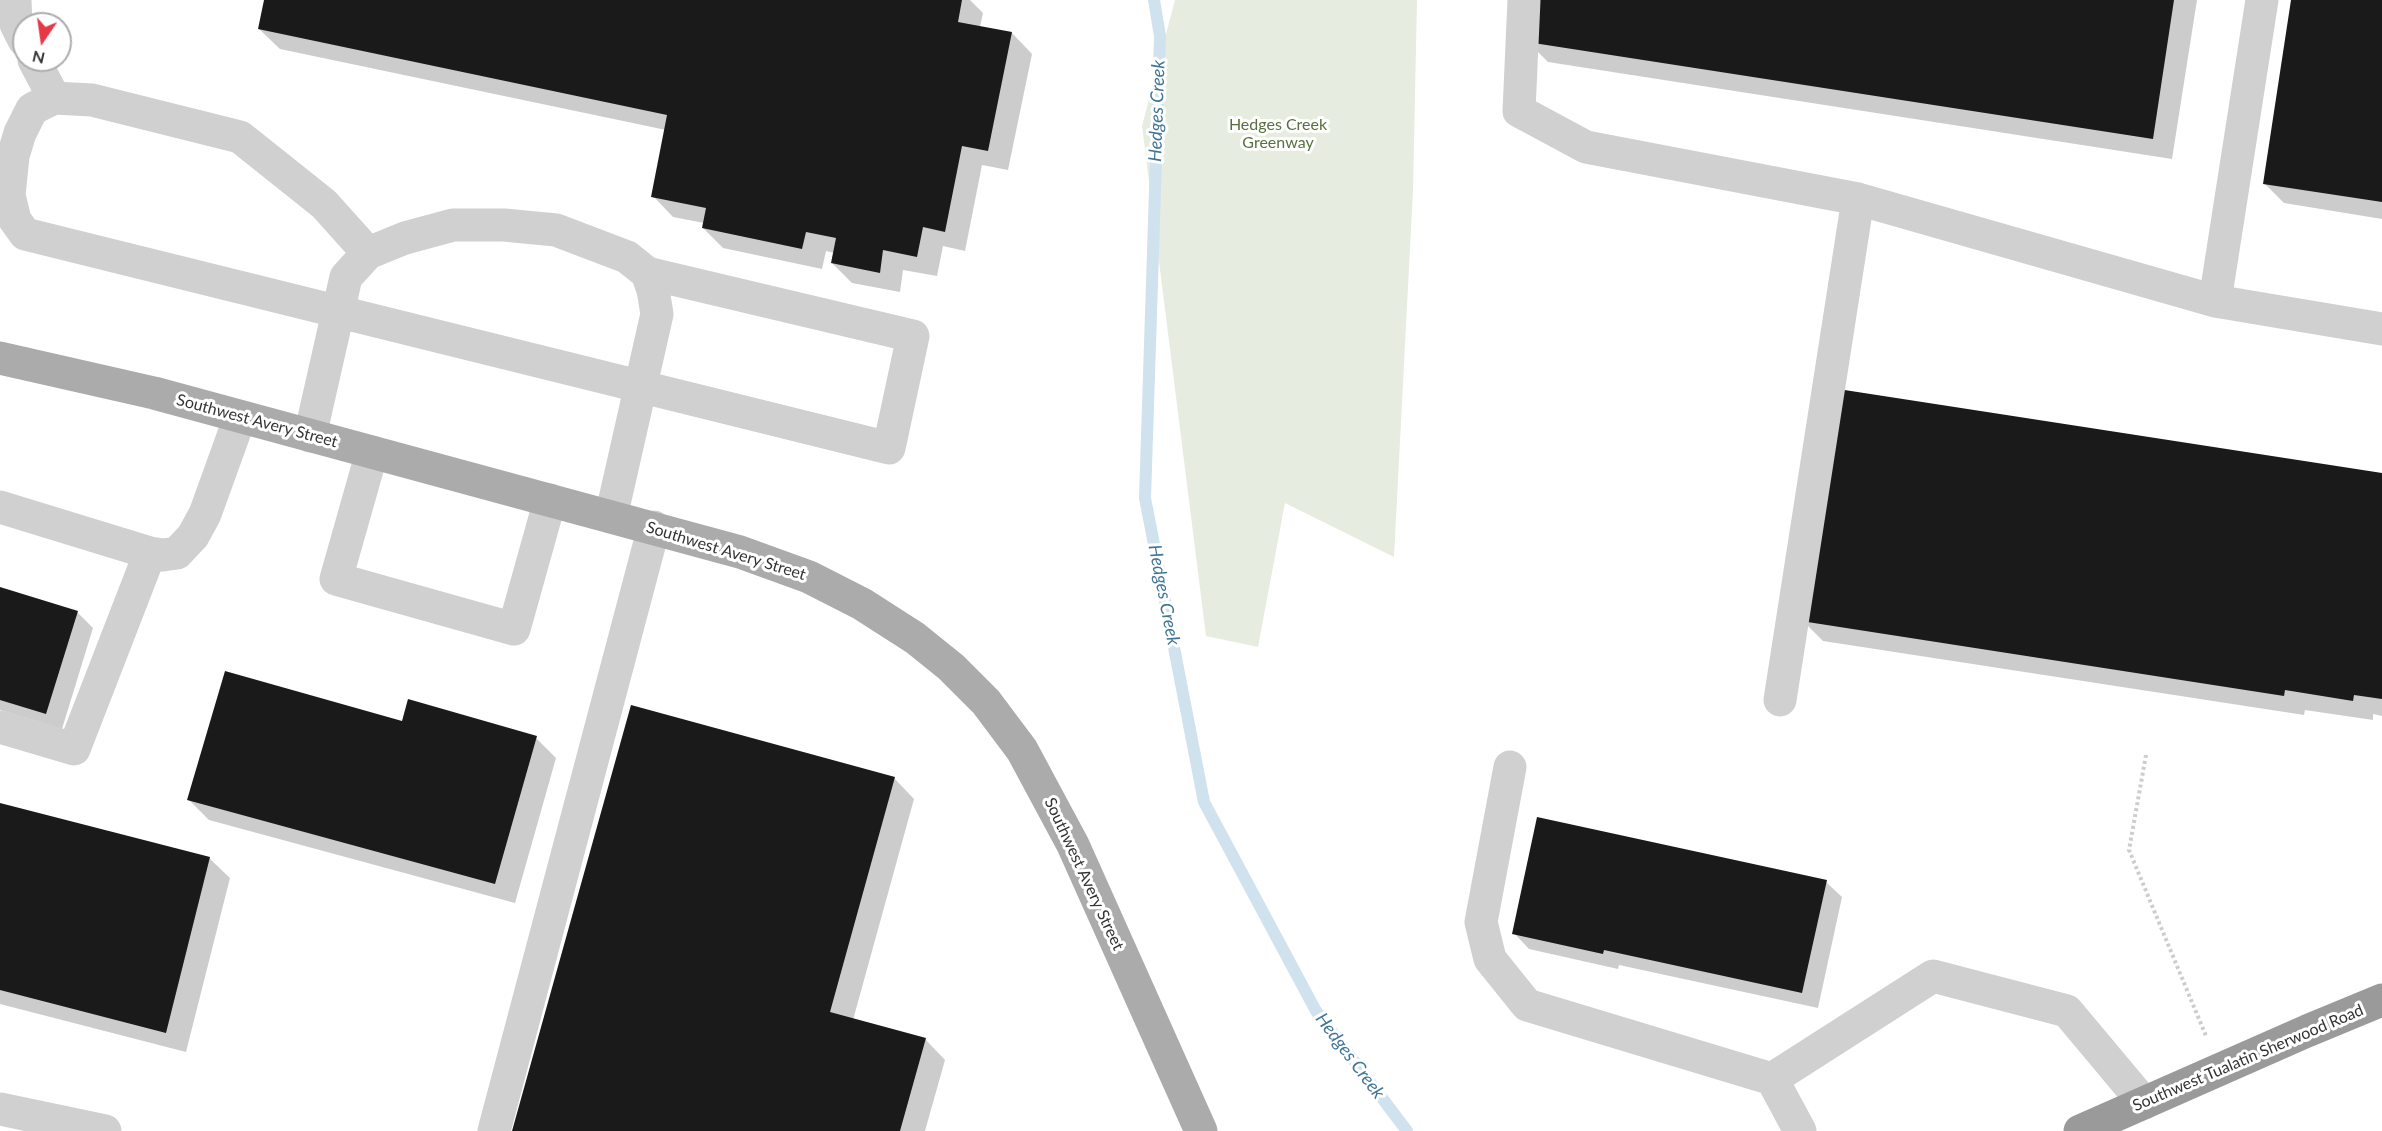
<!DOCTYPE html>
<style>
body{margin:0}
#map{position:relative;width:2382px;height:1131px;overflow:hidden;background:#fff;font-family:Lato,sans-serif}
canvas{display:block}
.north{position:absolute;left:12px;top:12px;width:60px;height:60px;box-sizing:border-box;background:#fff;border:2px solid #adadad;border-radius:50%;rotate:193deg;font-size:16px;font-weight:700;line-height:24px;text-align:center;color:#333}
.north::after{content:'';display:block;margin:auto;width:21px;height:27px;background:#e63946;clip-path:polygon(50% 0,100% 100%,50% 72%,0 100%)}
</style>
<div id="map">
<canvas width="2382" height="1131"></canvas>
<div class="north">N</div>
</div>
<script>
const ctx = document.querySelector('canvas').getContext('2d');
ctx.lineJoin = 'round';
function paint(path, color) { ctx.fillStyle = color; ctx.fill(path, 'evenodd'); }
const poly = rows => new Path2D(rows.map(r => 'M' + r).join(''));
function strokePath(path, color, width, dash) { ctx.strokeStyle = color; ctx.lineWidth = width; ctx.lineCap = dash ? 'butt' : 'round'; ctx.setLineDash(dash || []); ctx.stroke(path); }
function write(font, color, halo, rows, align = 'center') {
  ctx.font = font + ' Lato,sans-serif'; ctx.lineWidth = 6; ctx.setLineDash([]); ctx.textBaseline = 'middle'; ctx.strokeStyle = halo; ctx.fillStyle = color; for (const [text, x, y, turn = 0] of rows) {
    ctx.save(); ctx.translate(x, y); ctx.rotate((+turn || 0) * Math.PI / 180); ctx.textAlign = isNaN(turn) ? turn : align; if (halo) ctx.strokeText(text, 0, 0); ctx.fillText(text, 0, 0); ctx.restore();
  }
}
const green = poly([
 [1175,0,1417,0,1413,190,1394,557,1285,503,1258,647,1206,636,1142,126]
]);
const shadow = poly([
 [266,0,970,0,983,13,980,27,1012,33,1032,54,1008,170,982,165,965,251,943,246,937,276,903,270,900,292,852,283,832,263,834,253,826,251,822,269,723,248,703,228,704,223,673,217,653,196,666,130,280,49,259,29],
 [1535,0,2197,0,2172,159,1548,62,1528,42],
 [2293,0,2382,0,2382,219,2284,203,2264,183],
 [2382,475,2382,716,2373,714,2373,720,2305,710,2304,715,1823,641,1803,621],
 [0,588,77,612,93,628,62,729,0,710],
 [403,723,536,738,556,758,515,903,209,820,189,800],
 [894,778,914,799,853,1020,925,1039,945,1060,925,1131,514,1131],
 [0,805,209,858,230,878,186,1052,0,1004],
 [1826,882,1842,897,1818,1008,1619,965,1618,969,1529,949,1514,933]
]);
const stream = poly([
 [1154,0,1160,36,1145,498,1204,802,1316,1011,1407,1131]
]);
const building = poly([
 [264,0,962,0,958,22,1012,32,988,151,962,146,945,232,923,227,917,257,883,250,880,273,831,263,836,238,806,232,802,249,702,228,706,208,651,197,667,115,258,29],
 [1533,0,2174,0,2153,139,1527,42],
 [2291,0,2382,0,2382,202,2263,184],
 [1838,389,2382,473,2382,699,2354,695,2353,701,2285,690,2284,696,1801,621],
 [0,587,78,611,46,714,0,700],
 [225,671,402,721,408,699,537,736,495,884,187,800],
 [631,705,895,777,830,1012,926,1038,900,1131,512,1131],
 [0,803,210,857,166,1033,0,990],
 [1537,817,1827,880,1802,993,1604,950,1603,954,1512,934]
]);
const path = poly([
 [2146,755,2129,850,2206,1036]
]);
const minor = poly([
 [15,0,16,24,24,40],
 [1524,0,1519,111,1586,147,1858,199,2215,301,2382,329],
 [34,60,54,98],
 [368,253,324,204,240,137,92,100,54,98,32,109,20,133,13,156,9,195,15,220,25,234,889,448,913,336,647,273],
 [2215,301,2262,0],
 [310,436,346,277,368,253,405,238,453,225,504,225,556,230,627,257,647,273,653,290,657,314,611,517],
 [372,452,336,579,514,629,550,500],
 [0,507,150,553,163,555,177,553,193,536,205,514,240,417],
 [1780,700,1858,199],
 [0,727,74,749,150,553],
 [1510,767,1481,922,1490,959,1527,1005,1772,1079],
 [0,1109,105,1131],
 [494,1131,654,527],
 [1800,1131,1772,1079,1933,976,2067,1011,2144,1103]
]);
const major = poly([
 [0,358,154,393,740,552,809,577,862,604,915,638,951,667,986,702,1022,750,1073,845,1201,1131]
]);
const highway = poly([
 [2080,1131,2307,1031,2382,1000]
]);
const parkNames = [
 ["Hedges Creek",1278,125],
 ["Greenway",1278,143]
];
const streetNames = [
 ["Southwest Avery Street",257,421,15],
 ["Southwest Avery Street",726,551,17],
 ["Southwest Avery Street",1084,874,65],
 ["Southwest Tualatin Sherwood Road",2248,1058,-23]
];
const waterNames = [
 ["Hedges Creek",1157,111,-88],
 ["Hedges Creek",1164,595,79],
 ["Hedges Creek",1350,1056,53]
];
paint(green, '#e6ecdf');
paint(shadow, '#0003');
strokePath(stream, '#cfe2ee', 12);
paint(building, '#1a1a1a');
strokePath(path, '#cdcdcd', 4, [3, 3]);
strokePath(minor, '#d0d0d0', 33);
strokePath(major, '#ababab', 33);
strokePath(highway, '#9a9a9a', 33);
write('16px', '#56703f', '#fff', parkNames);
write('16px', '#333', '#fff', streetNames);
write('italic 18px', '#3f7597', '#fff', waterNames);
</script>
